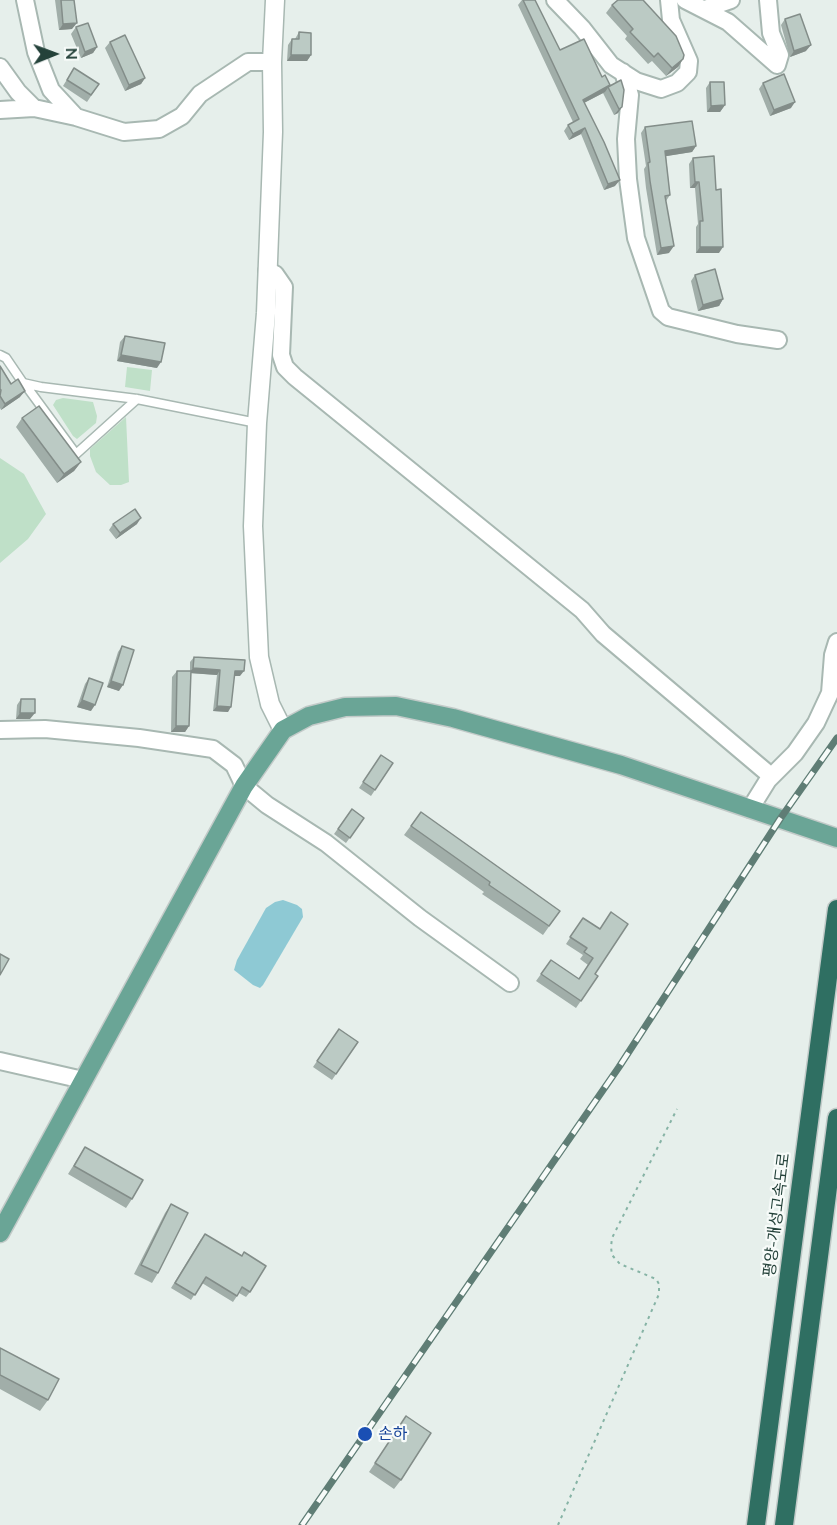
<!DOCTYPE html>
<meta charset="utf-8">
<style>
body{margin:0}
#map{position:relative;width:837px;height:1525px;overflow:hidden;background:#e6efeb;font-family:Mulish,sans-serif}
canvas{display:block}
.north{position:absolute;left:24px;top:24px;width:60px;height:60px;-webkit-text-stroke:4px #f7fbf9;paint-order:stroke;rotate:89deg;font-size:16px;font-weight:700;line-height:24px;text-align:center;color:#24423a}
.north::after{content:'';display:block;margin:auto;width:21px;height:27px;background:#24423a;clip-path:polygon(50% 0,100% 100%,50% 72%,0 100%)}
</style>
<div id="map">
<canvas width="837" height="1525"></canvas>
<div class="north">N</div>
</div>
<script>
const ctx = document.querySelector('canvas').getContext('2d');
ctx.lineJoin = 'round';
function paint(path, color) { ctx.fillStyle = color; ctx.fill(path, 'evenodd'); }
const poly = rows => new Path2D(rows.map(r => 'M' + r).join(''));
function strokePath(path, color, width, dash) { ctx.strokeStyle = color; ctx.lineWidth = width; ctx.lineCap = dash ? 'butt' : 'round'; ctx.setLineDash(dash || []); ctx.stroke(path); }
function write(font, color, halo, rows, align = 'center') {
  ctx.font = font + ' Mulish,"Noto Sans KR",sans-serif'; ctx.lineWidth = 4.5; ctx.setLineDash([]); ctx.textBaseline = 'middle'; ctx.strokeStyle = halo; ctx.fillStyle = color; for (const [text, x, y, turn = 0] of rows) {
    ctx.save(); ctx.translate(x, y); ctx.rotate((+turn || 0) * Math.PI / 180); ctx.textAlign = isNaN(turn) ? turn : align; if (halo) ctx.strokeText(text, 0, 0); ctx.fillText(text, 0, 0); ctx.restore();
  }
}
const green = poly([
 [127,367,152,370,150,391,125,387],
 [63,398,93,402,97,416,96,423,77,439,73,436,53,405,56,400],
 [126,417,129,482,121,485,110,485,96,472,90,456,90,449],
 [0,458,24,474,46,514,28,539,0,563]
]);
const water = poly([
 [283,900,297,905,302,909,303,917,263,985,260,988,253,985,234,970,237,960,266,908,275,902]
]);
const path = poly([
 [558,1525,659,1294,659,1284,656,1279,620,1264,612,1255,611,1247,612,1238,677,1109]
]);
const service = poly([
 [0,355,6,358,23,383,41,387,137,399,257,423],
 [24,383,76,454,137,399]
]);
const minor = poly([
 [25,0,36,52,51,90,76,117],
 [555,0,582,28,611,65,636,81,661,89,677,83,688,72,689,61,671,20,669,0],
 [685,0,728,22,777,65,780,55,771,33,768,0],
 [705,9,731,0],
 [0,67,18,92,34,108],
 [623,72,630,95,626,139,628,179,636,238,661,311,668,317,737,334,778,340],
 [0,110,34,108,76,117,124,132,159,129,182,116,200,94,248,62,272,62],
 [267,271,275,274,284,287,281,355,285,367,295,377,582,610,603,634,771,776],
 [0,730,45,729,139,738,213,749,234,765,244,786,267,805,326,843,420,918,510,983],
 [750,809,768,780,795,753,816,723,830,693,833,655,837,642],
 [0,1061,83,1080]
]);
const tertiary = poly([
 [275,0,272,62,273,132,266,313,257,423,253,526,259,657,270,704,283,730]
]);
const primary = poly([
 [0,1233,244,786,283,730,309,716,345,707,396,706,453,718,621,765,837,838]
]);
const motorway = poly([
 [756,1525,837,909],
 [784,1525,837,1118]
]);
const rail = poly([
 [302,1525,619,1067,780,819,837,738]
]);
const wall = poly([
 [55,0,74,0,72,29,59,30],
 [522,0,535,0,560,50,602,77,609,87,622,107,618,113,614,115,603,93,605,92,584,103,615,186,604,190,581,134,569,140,564,131,568,125,573,122,518,5],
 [612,5,683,59,678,67,666,76,652,61,648,64,625,39,627,36,606,13],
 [785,19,806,51,790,57,781,25],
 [76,27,97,47,93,53,81,58,71,34],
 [299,32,311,55,307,61,287,61,288,45,292,39,295,39],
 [110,42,145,78,141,84,125,91,105,48],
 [74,68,99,84,87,102,63,86],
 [710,82,725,105,720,112,707,112,706,88],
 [763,83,791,108,770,116,759,89],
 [645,127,696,146,692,152,666,156,670,195,666,201,669,253,657,255,646,188,644,169,646,166,641,133],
 [693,158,719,253,696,253,696,227,698,224,695,188,690,188,689,164],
 [695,275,723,299,719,306,698,311,691,281],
 [125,336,157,368,117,361,120,342],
 [0,366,20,397,1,410,0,408],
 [22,418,81,462,74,471,57,483,16,427],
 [113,524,137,524,116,539,109,530],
 [122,646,119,691,107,687,118,652],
 [194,657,240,676,234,676,228,712,213,711,217,675,191,673,189,726,185,732,171,732,172,677,177,671,190,671,190,662],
 [89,678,91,711,77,707,85,684],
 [21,699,30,719,16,719,17,705],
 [381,755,393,763,371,796,359,788],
 [352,809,364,818,346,843,334,834],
 [421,812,560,911,543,935,482,894,484,892,404,835],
 [583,918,600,929,595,974,598,976,576,1008,536,981,551,960,579,979,588,965,580,959,583,955,566,944],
 [339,1029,358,1042,332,1080,313,1067],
 [85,1147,132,1199,126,1208,68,1174],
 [171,1204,158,1273,152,1283,134,1274,165,1213],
 [201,1239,250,1292,246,1297,239,1293,233,1302,202,1283,191,1300,171,1288],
 [0,1348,48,1400,40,1411,0,1389],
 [406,1416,401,1480,394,1489,369,1472]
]);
const shadedWall = poly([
 [77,23,72,29,59,30,63,24],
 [811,45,806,51,790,57,794,51],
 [97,47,93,53,81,58,85,52],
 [291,55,311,55,307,61,287,61],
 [683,59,678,67,666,76,672,68],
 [145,78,141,84,125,91,129,85],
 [610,85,605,92,578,106,583,100],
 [795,102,791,108,770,116,774,110],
 [725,105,720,112,707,112,711,106],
 [622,107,618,113,614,115,619,109],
 [585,128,581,134,569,140,573,134],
 [696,146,692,152,661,157,665,151],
 [620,180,615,186,604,190,608,184],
 [695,182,699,182,695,188,690,188],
 [674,246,669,253,657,255,661,248],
 [700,247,723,247,719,253,696,253],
 [723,299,719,306,698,311,703,305],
 [121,355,161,362,157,368,117,361],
 [25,391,20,397,1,410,5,404],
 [81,462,74,471,57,483,64,474],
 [141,518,137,524,116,539,120,533],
 [193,668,220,670,217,675,189,673],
 [235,671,244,671,240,676,231,676],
 [111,681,123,685,119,691,107,687],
 [82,700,95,705,91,711,77,707],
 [217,706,231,707,228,712,213,711],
 [20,713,35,713,30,719,16,719],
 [176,726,189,726,185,732,171,732]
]);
const building = poly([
 [61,0,74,0,77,23,63,24,61,0],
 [523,0,535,0,560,50,584,39,602,77,605,75,610,85,583,100,604,142,620,180,608,184,585,128,573,134,568,125,579,119,523,0],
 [618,0,643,0,676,36,684,55,683,59,672,68,658,53,654,57,630,32,633,29,612,5,618,0],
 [800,14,811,45,794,51,785,19,800,14],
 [88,23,97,47,85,52,76,27,88,23],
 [299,32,311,33,311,55,291,55,292,39,299,39,299,32],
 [125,35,145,78,129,85,110,42,125,35],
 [74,68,99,84,91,95,67,80,74,68],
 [784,74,795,102,774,110,763,83,784,74],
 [621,80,624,90,622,107,619,109,608,87,621,80],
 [710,82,724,82,725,105,711,106,710,82],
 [692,121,696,146,665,151,670,195,665,196,674,246,661,248,650,181,648,163,650,162,645,127,692,121],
 [714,156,716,190,721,189,723,247,700,247,700,221,703,221,699,182,695,182,693,158,714,156],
 [715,269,723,299,703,305,695,275,715,269],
 [125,336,165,343,161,362,121,355,125,336],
 [0,366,11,384,18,379,25,391,5,404,0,396,1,390,0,389,0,366],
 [39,406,81,462,64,474,22,418,39,406],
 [135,509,141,518,120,533,113,524,135,509],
 [122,646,134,650,123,685,111,681,122,646],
 [194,657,245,660,244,671,235,671,231,707,217,706,220,670,193,668,194,657],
 [177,671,191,671,189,726,176,726,177,671],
 [89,678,103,683,95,705,82,700,89,678],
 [21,699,35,699,35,713,20,713,21,699],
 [381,755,393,763,375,790,363,782,381,755],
 [352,809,364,818,350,838,338,829,352,809],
 [421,812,560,911,549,926,489,885,490,882,411,826,421,812],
 [611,912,628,924,595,974,598,976,581,1001,541,974,551,960,579,979,593,958,584,952,587,948,570,937,583,918,600,929,611,912],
 [0,954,9,959,0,975,0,954],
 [339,1029,358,1042,336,1074,317,1061,339,1029],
 [85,1147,143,1180,132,1199,74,1166,85,1147],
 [171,1204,188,1213,158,1273,141,1265,171,1204],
 [205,1234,242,1256,244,1252,266,1266,250,1292,242,1287,237,1296,206,1277,195,1295,175,1283,205,1234],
 [0,1348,59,1379,48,1400,0,1375,0,1348],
 [406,1416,431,1433,401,1480,375,1463,406,1416]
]);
const markers = [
 [365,1434,8,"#1a4fb4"]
];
const streetNames = [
 ["평양-개성고속도로",777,1215,-83]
];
const transitNames = [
 ["손하",378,1434]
];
paint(green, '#bfe0c8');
paint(water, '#8ec9d4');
strokePath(service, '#a8b8b2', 11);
strokePath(minor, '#a8b8b2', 20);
strokePath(tertiary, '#a8b8b2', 21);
strokePath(primary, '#c2cac8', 21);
strokePath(motorway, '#c2cac8', 21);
strokePath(path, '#86b3a5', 2, [3, 4.5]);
strokePath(service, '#fff', 8);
strokePath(minor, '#fff', 16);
strokePath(tertiary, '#fff', 18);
strokePath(primary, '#6aa596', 18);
strokePath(motorway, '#2f6f62', 18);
strokePath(rail, '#5f7d75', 7);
strokePath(rail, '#f7fbf9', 4.5, [14]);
paint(wall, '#a1aea9');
paint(shadedWall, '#838d89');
paint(building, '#bbcac4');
strokePath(building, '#838d89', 1.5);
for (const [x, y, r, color] of markers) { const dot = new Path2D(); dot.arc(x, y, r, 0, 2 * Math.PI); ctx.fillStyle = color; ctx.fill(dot); strokePath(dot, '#f7fbf9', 2); }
write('16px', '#24423a', '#f7fbf9', streetNames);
write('16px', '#164399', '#f7fbf9', transitNames, 'left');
</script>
